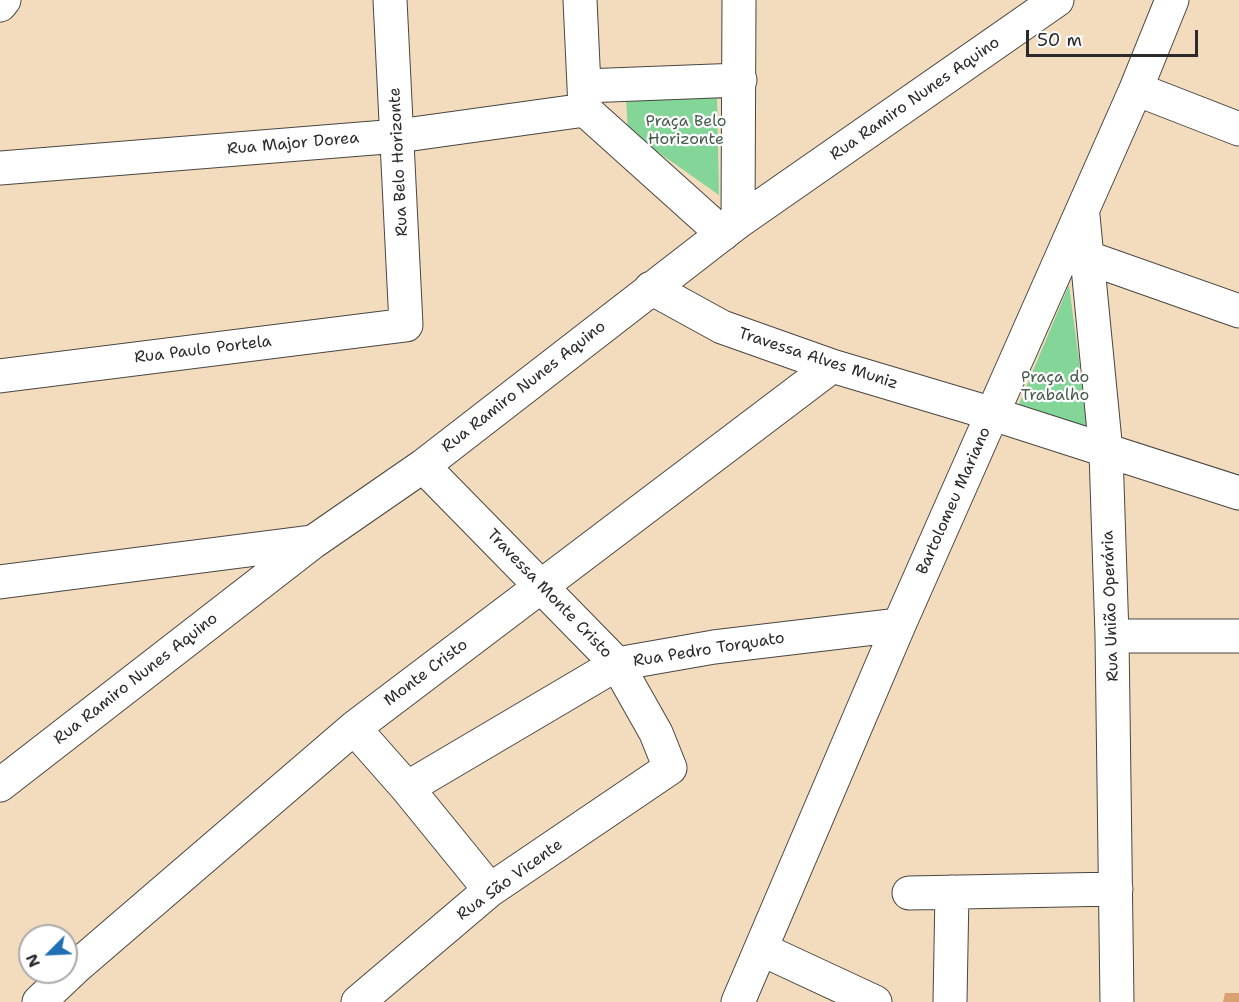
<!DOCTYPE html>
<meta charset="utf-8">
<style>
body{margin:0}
#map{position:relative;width:1239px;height:1002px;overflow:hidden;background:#f3dcbd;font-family:"Shantell Sans",sans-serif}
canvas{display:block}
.north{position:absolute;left:18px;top:924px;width:60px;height:60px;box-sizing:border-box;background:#fff;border:2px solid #aaa;border-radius:50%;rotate:246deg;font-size:16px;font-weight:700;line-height:24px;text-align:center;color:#2b2b2b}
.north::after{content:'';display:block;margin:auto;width:21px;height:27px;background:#1f6fb2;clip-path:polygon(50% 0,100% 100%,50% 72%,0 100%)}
.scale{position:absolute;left:1026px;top:30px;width:172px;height:27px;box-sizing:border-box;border:3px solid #2b2b2b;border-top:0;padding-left:8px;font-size:18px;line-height:21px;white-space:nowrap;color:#2b2b2b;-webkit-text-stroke:4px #fff;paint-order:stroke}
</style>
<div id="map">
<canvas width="1239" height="1002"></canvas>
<div class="north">N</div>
<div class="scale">50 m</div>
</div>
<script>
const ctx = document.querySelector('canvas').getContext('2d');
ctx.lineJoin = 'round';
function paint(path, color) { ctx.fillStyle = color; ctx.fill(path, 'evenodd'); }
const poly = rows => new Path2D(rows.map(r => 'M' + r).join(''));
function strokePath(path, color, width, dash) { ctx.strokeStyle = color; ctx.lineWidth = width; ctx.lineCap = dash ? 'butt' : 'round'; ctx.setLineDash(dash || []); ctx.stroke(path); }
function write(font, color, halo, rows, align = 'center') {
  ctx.font = font + ' "Shantell Sans",sans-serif'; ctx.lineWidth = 4.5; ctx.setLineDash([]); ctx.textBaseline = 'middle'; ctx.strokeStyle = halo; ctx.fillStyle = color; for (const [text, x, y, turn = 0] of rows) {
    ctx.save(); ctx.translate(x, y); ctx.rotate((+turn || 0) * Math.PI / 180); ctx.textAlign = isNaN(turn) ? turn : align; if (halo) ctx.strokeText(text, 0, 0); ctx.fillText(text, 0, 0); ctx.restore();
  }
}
const green = poly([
 [717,97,719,195,628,131,626,100],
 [1069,285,1088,429,1019,404]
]);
const building = poly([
 [1225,993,1239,993,1239,1002,1223,1002]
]);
const minor = poly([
 [580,0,585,108],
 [0,5,4,0],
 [584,86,740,80],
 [1136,89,1239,129],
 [585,110,723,234],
 [0,168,398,136,585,110],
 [1083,216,1106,452,1112,636,1117,1002],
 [738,222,739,0],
 [1086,257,1239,311],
 [651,288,722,327,832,366,993,414,1239,493],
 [0,376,406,325,390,0],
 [0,582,311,542],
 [1112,636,1239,636],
 [354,728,407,788,490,890],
 [0,785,313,542,423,466,738,222,1057,0],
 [407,788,617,664,714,647,899,625],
 [909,893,1116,889],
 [761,949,875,1002],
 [39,1002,76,967,354,728,832,366],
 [358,1002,490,890,670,768,656,733,617,664,423,466],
 [738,1002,899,625,1136,89,1172,0],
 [950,1002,952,892]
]);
const streetNames = [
 ["Rua Ramiro Nunes Aquino",915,99,-35],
 ["Rua Major Dorea",293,144,-5],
 ["Rua Belo Horizonte",399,162,-93],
 ["Rua Paulo Portela",203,350,-7],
 ["Travessa Alves Muniz",818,359,18],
 ["Rua Ramiro Nunes Aquino",524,387,-38],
 ["Bartolomeu Mariano",954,501,-66],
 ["Travessa Monte Cristo",549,594,46],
 ["Rua União Operária",1111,606,-92],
 ["Rua Pedro Torquato",709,650,-9],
 ["Monte Cristo",426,673,-37],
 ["Rua Ramiro Nunes Aquino",136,679,-38],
 ["Rua São Vicente",510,880,-36]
];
const parkNames = [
 ["Praça Belo",686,122],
 ["Horizonte",686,140],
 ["Praça do",1055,378],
 ["Trabalho",1055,396]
];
paint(green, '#83d698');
paint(building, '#dca172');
strokePath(minor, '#494641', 35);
strokePath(minor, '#fff', 33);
write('16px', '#2b2b2b', '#fff', streetNames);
write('16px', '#455e4c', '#fff', parkNames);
</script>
